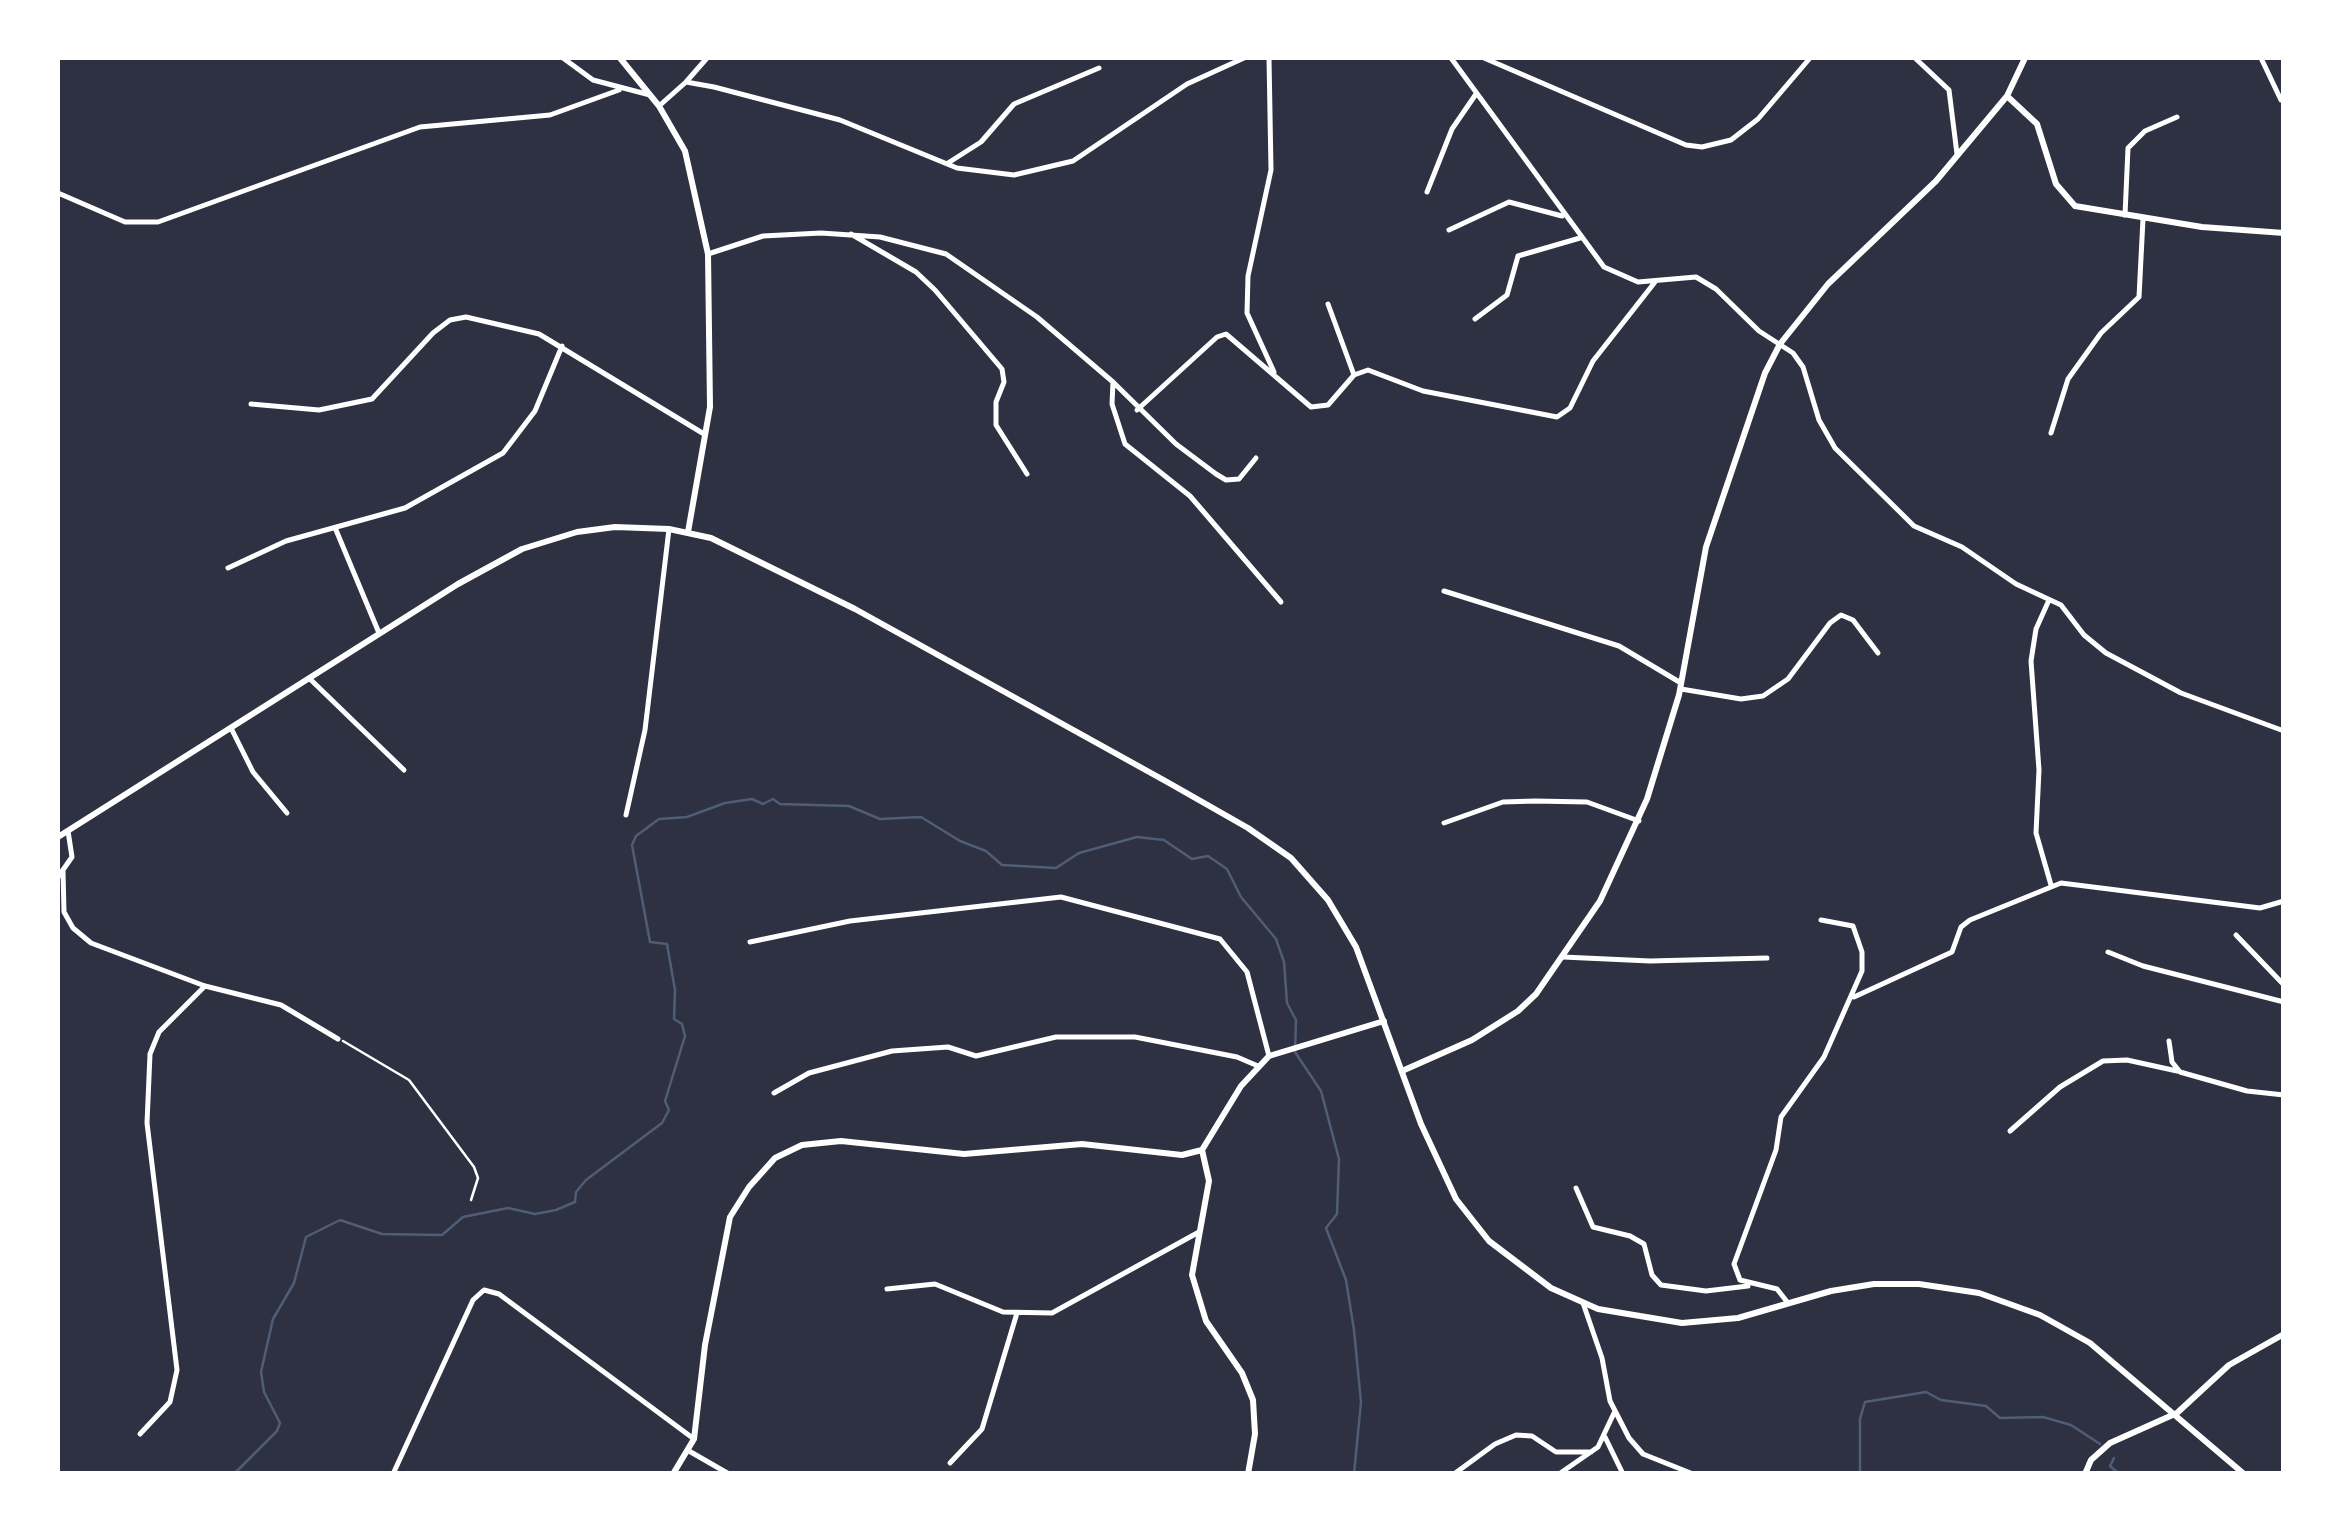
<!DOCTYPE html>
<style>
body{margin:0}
#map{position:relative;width:2341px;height:1531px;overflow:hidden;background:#2d3142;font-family:Roboto,sans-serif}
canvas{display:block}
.frame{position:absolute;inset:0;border:60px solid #fff;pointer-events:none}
</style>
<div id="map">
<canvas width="2341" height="1531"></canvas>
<div class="frame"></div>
</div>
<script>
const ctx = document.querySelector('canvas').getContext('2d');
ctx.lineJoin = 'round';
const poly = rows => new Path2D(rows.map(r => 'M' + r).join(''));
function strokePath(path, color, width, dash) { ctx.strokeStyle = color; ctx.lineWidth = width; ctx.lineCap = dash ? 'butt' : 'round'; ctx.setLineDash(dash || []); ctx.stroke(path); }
const stream = poly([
 [2114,1458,2110,1466,2119,1474],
 [234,1474,277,1431,280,1423,264,1392,261,1372,273,1319,294,1283,306,1237,340,1220,382,1234,442,1235,463,1217,508,1208,535,1214,556,1210,575,1202,576,1192,586,1180,662,1123,669,1110,665,1101,685,1036,682,1024,674,1019,675,990,667,944,650,942,632,845,636,836,659,819,687,817,725,803,752,799,763,804,773,799,780,804,849,806,880,819,921,817,960,841,986,851,1002,865,1056,868,1079,853,1137,837,1164,840,1192,859,1208,856,1227,869,1241,897,1276,939,1284,962,1287,1003,1296,1020,1295,1052,1321,1091,1339,1159,1337,1214,1326,1228,1346,1280,1354,1330,1361,1402,1354,1474],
 [1860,1474,1860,1419,1865,1402,1926,1392,1941,1400,1986,1406,2000,1418,2043,1417,2071,1425,2100,1444]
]);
const path = poly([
 [343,1041,409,1080,474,1167,478,1178,471,1200]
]);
const minor = poly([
 [563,58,593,80,650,95],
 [1269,58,1271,170,1248,276,1247,313,1274,372],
 [1451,58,1604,267,1638,282,1696,277,1716,289,1759,331,1793,353,1803,367,1819,420,1835,448,1914,526,1962,547,2016,584,2061,605,2084,635,2106,653,2181,693,2284,731],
 [1484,58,1686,145,1702,147,1731,140,1758,119,1810,58],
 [1915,58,1949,90,1957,154],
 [2261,58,2281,100],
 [686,82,707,58],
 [659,106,686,82,714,87,840,120,957,168,1014,175,1073,161,1187,84,1244,58],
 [948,163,981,142,1014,104,1099,68],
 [1427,192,1452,129,1476,94],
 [58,193,125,222,158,222,420,127,550,115,619,90],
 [2125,215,2128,148,2145,131,2177,117],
 [1449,230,1509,202,1562,216],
 [851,234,916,272,935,290,1002,369,1004,382,996,402,996,425,1027,474],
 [708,254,763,236,821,233,880,237,946,254,1037,317,1113,382,1176,444,1216,474,1226,480,1239,479,1256,458],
 [1328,304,1354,375],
 [1475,319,1507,295,1518,256,1580,238],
 [1113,382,1112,404,1125,444,1190,496,1281,602],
 [251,404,319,410,372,399,433,333,450,320,466,317,539,334,704,434],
 [1137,410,1217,337,1226,334,1311,407,1328,405,1354,375,1368,370,1423,391,1557,417,1570,408,1593,361,1655,282],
 [2051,433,2068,379,2101,333,2139,297,2143,219],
 [336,530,379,633],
 [228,568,286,541,405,508,503,453,535,411,562,346],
 [1444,591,1619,646,1681,683],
 [2049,600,2036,629,2031,661,2039,770,2036,833,2051,885],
 [310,679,404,770],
 [1681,689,1741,699,1763,696,1788,679,1830,623,1841,615,1853,620,1878,653],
 [231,728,253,772,287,813],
 [626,815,645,730,669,529],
 [1444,823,1503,802,1535,801,1587,802,1639,821],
 [63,871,64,912,73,928,91,943,205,986,281,1005,338,1039],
 [58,877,72,857,68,831],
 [2236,935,2284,985],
 [750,942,850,921,1061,897,1220,939,1247,972,1269,1056],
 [2108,952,2143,966,2284,1002],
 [1563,957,1650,961,1767,958],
 [1854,997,1952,952,1961,927,1970,920,2061,883,2260,908,2284,901],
 [2169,1041,2172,1062,2180,1072,2247,1091,2284,1095],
 [774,1093,809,1073,892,1051,948,1047,976,1056,1056,1037,1135,1037,1237,1057,1258,1066],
 [2010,1131,2060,1087,2103,1061,2127,1060,2177,1071],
 [1576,1188,1593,1227,1630,1236,1644,1244,1652,1275,1661,1285,1706,1291,1748,1286],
 [887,1289,935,1284,1003,1312,1052,1313,1199,1232],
 [1583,1303,1602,1358,1610,1401,1629,1438,1643,1454,1693,1474],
 [1788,1303,1777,1289,1740,1280,1734,1264,1776,1150,1781,1117,1824,1057,1862,971,1862,952,1853,926,1821,920],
 [140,1434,170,1402,177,1370,147,1123,150,1054,159,1032,205,986],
 [1605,1437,1623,1474],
 [689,1451,729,1474],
 [950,1463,982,1429,1017,1313],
 [393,1474,473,1300,484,1290,499,1294,694,1439],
 [1454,1474,1495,1444,1516,1435,1532,1436,1556,1452,1591,1452],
 [1559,1474,1598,1447,1614,1413]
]);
const tertiary = poly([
 [620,58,659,106,685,151,708,254,710,407,688,532],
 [2007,96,2037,124,2056,184,2075,206,2202,227,2284,233],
 [1402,1071,1472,1040,1518,1011,1536,994,1600,901,1647,799,1679,695,1706,547,1765,373,1780,344,1828,284,1936,181,2007,96,2025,58],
 [1202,1150,1209,1181,1192,1275,1206,1321,1242,1373,1253,1400,1255,1434,1248,1474],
 [1202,1150,1241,1086,1269,1056,1384,1021],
 [673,1474,694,1439,705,1345,730,1217,749,1187,775,1158,802,1145,841,1141,964,1154,1082,1144,1182,1155,1202,1150],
 [2085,1474,2091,1460,2110,1443,2177,1413,2229,1365,2284,1334]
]);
const secondary = poly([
 [58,837,458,584,522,549,577,532,615,527,669,529,711,538,855,609,1169,783,1248,828,1291,858,1328,900,1356,947,1421,1124,1456,1199,1489,1241,1551,1288,1598,1309,1682,1323,1738,1318,1831,1291,1874,1284,1919,1284,1979,1293,2040,1315,2090,1343,2244,1474]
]);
strokePath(stream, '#4f5d75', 2.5);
strokePath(path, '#fff', 2.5);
strokePath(minor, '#fff', 5);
strokePath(tertiary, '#fff', 6);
strokePath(secondary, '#fff', 6);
</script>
